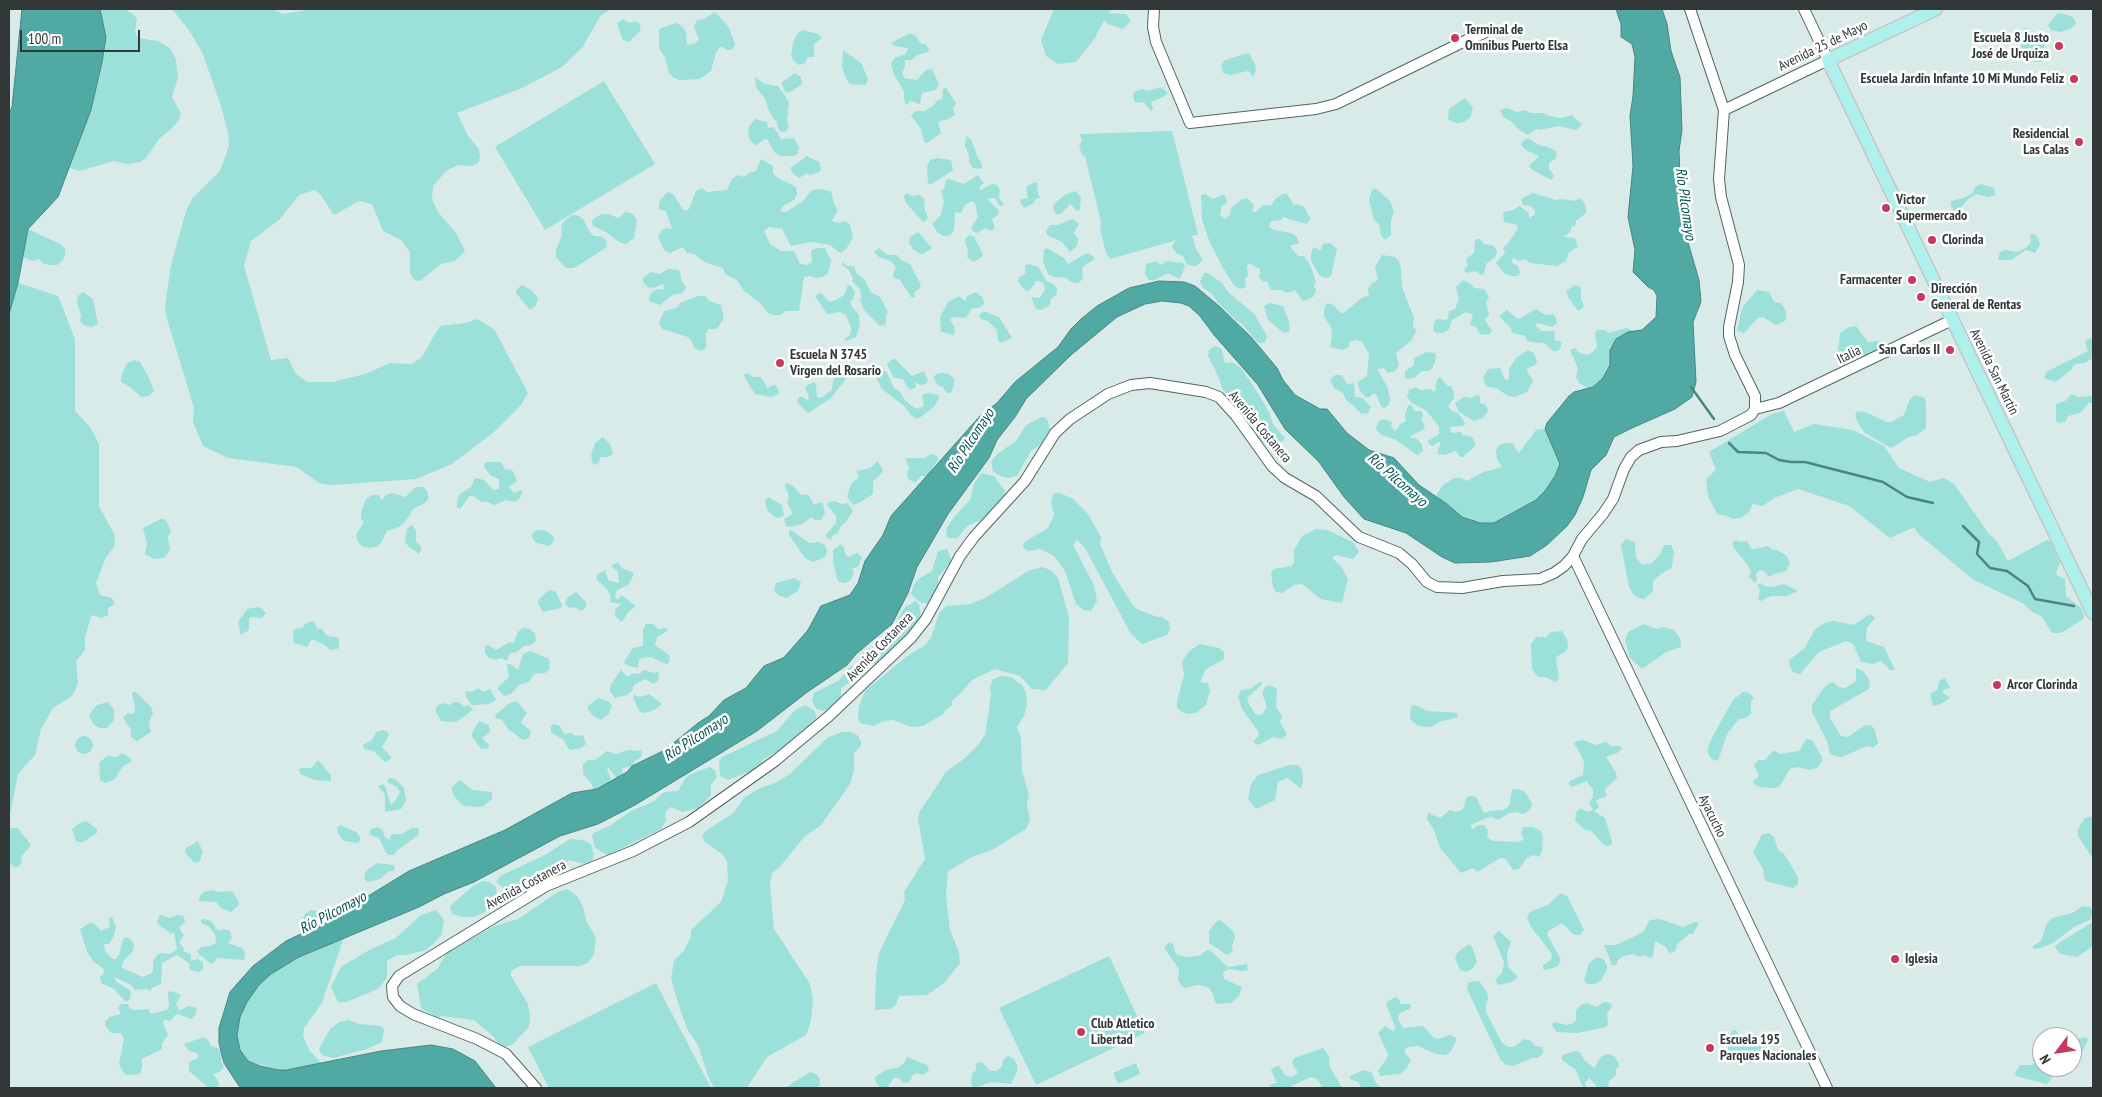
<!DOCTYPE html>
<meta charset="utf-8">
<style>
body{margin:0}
#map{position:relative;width:2102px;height:1097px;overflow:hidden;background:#d9ebe9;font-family:"PT Sans Narrow",sans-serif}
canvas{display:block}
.frame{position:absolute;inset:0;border:10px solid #313837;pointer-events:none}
.north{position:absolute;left:2032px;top:1027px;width:50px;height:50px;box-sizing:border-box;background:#fff;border:1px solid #adafaf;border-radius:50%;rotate:239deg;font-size:14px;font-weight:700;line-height:20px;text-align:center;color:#313837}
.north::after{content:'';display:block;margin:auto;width:18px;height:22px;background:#c83960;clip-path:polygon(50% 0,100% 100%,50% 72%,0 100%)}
.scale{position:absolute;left:20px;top:30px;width:120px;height:22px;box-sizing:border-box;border:2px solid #313837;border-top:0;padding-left:6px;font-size:15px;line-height:18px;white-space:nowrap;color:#313837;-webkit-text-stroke:4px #fff;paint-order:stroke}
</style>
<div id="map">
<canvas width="2102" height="1097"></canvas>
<div class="frame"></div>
<div class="north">N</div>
<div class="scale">100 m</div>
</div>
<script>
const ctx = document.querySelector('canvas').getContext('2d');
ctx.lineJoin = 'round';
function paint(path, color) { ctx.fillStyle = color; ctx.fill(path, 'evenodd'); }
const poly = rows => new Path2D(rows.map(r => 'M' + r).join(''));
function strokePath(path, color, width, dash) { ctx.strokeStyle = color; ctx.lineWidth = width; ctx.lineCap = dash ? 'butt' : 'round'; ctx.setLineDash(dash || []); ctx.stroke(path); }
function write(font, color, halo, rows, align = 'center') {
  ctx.font = font + ' "PT Sans Narrow",sans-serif'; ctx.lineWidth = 5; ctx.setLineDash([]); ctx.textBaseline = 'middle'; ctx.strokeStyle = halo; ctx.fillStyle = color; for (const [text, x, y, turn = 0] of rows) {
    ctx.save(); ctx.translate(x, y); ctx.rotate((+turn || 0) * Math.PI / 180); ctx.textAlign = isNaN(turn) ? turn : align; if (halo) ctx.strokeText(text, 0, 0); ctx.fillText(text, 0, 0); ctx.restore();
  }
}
const green = poly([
 [100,9,124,9,133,14,137,19,135,32,138,38,158,41,170,48,176,60,178,78,172,97,181,114,179,120,170,130,160,138,145,159,140,162,127,164,114,161,79,171,70,168,91,110,102,62,106,37],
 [172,9,272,9,283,14,313,9,612,9,601,15,582,48,562,67,522,88,457,113,468,136,479,149,480,156,478,163,472,166,458,165,446,171,433,186,432,199,438,212,456,233,465,251,455,261,441,264,420,281,414,280,410,273,410,252,401,240,383,231,372,204,359,201,334,215,320,194,315,190,299,195,279,220,251,241,244,266,271,360,288,358,296,374,307,382,333,382,365,374,390,363,411,364,421,358,440,326,466,323,477,319,494,329,528,393,521,405,494,432,452,464,416,479,332,485,319,483,297,467,228,458,203,446,193,422,194,408,167,319,165,306,171,265,186,211,192,199,220,171,229,146,228,133,221,106,202,52,188,29],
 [1054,9,1111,9,1109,13,1126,14,1131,21,1123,29,1108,24,1104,20,1095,38,1076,62,1058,64,1046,56,1041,40],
 [715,12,728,26,735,43,733,49,727,50,721,46,716,52,711,71,700,79,680,80,674,78,669,73,665,57,659,48,659,30,661,28,676,23,682,26,686,32,687,45,694,44,699,40,694,26,697,20,704,19],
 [2061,13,2073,17,2076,23,2072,28,2061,32,2051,30,2048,25,2057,14],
 [623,19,629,23,636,21,639,23,641,30,629,42,623,40,618,27,617,23],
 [2025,27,2035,37,2041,38,2045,44,2042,54,2043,60,2041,62,2034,62,2021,52,2022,32],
 [802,30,818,34,822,38,814,44,814,57,808,57,805,63,799,65,794,61,791,55,793,43,797,34],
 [910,33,916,36,921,44,925,44,929,49,928,52,917,55,912,60,905,60,905,67,902,72,904,78,917,80,926,70,932,69,939,84,936,90,922,93,920,104,911,101,906,105,904,99,904,92,894,74,891,64,894,58,906,54,908,48,894,46,891,43],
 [843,50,862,64,868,80,865,85,850,84,846,78,842,68],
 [1249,53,1255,64,1256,71,1253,76,1248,71,1230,75,1223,73,1221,66,1225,60],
 [795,73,801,77,802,84,792,91,786,93,781,83],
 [755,77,765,84,778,86,786,97,789,103,787,120,789,126,786,132,780,131,777,125,777,122,773,118,768,108,765,99,756,87],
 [604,81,655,164,545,230,495,147],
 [1161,87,1168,93,1163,97,1151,102,1153,109,1151,111,1143,102,1136,103,1134,101,1133,94,1136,91,1142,89,1148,91],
 [946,88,956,103,953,109,955,115,946,120,940,121,938,123,941,133,927,143,924,141,921,129,911,116,915,111,925,111,935,104,936,101,942,99,943,89],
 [1465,98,1473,108,1470,118,1464,122,1457,123,1448,120,1449,109],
 [1507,108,1517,112,1524,110,1531,113,1542,113,1549,116,1562,118,1572,115,1582,125,1576,130,1559,126,1539,130,1536,129,1528,135,1519,130,1512,122,1503,117,1500,110],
 [755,119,767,122,768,128,774,127,781,139,794,138,799,147,798,154,792,156,780,156,774,152,768,140,765,139,756,145,753,144,749,138,748,128],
 [1172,131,1198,234,1192,236,1196,249,1203,260,1196,266,1187,265,1183,256,1177,254,1172,247,1173,244,1177,240,1110,259,1106,253,1100,229,1101,222,1085,156,1082,155,1079,146,1082,141,1080,134],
 [966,136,971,139,978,158,981,162,982,167,980,169,973,168,969,162,969,155,965,146],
 [1528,138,1539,145,1548,147,1557,152,1556,158,1549,163,1549,169,1554,175,1551,180,1531,169,1529,166,1539,156,1526,150,1521,145,1522,142],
 [807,156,819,162,821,168,820,172,810,175,807,173,799,178,793,174,790,168],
 [937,158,951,160,953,170,932,184,928,184,927,167,930,160],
 [761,159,773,166,773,173,778,178,796,187,797,194,794,200,783,206,780,211,786,212,792,208,803,201,811,191,818,189,831,191,834,204,838,210,832,221,838,223,844,221,850,224,853,238,846,249,840,253,830,245,824,244,810,242,791,246,782,229,769,227,764,231,770,244,781,251,794,251,800,264,807,265,812,262,811,250,818,248,825,248,831,260,828,273,823,277,816,278,810,276,804,277,799,311,786,311,780,315,773,315,768,313,759,302,744,291,737,280,725,274,723,268,704,262,694,254,687,253,683,247,670,253,664,250,658,237,661,231,666,228,672,229,666,211,659,209,659,202,667,192,673,194,684,211,689,209,696,191,702,188,707,192,727,190,732,179,738,175,744,177,749,173,756,171],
 [978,175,984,183,979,188,981,190,992,184,997,185,1000,190,999,198,1003,203,1003,206,1000,206,995,198,987,199,999,210,998,215,992,219,995,228,991,231,985,228,977,233,972,231,972,226,978,217,975,203,972,201,965,205,961,213,955,212,954,230,950,235,944,236,938,233,932,224,941,215,944,201,941,191,944,189,946,180,949,179,964,184],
 [1035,182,1038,184,1037,190,1040,198,1035,199,1034,203,1024,208,1020,202,1021,199,1028,198,1026,187],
 [1981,184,1994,188,1995,195,1988,197,1976,194,1968,199,1960,209,1954,210,1951,207,1951,201,1964,198,1973,193,1975,187],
 [1375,188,1390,201,1394,211,1391,221,1391,235,1385,240,1381,235,1379,224,1374,220,1369,200,1372,190],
 [1076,191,1081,198,1080,210,1077,211,1070,204,1061,214,1056,214,1053,208,1054,204,1066,194],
 [907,193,912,196,920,195,924,199,925,211,928,217,926,221,923,222,906,203,904,196],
 [1533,193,1556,200,1563,199,1574,201,1580,198,1583,201,1586,207,1586,213,1576,221,1575,227,1572,226,1570,232,1563,237,1575,238,1578,247,1569,252,1566,261,1557,266,1530,263,1525,259,1518,261,1513,257,1512,263,1518,266,1520,273,1518,276,1511,276,1505,274,1496,263,1505,253,1503,248,1508,243,1518,229,1517,225,1504,222,1503,212,1513,210,1519,206,1528,212,1530,218,1535,214,1535,211,1531,206,1523,205,1521,199],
 [1205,194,1213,199,1222,195,1225,196,1227,202,1222,206,1220,215,1225,219,1230,215,1231,208,1241,200,1247,198,1254,205,1252,211,1255,212,1264,205,1271,206,1275,199,1283,194,1287,194,1294,205,1298,204,1304,207,1311,219,1306,224,1283,217,1281,220,1271,221,1269,227,1274,230,1291,233,1297,237,1299,243,1290,246,1298,256,1304,256,1311,267,1316,282,1314,285,1316,291,1313,297,1303,301,1295,290,1287,293,1281,290,1271,290,1267,281,1264,282,1259,278,1260,269,1249,263,1247,266,1248,276,1245,278,1246,287,1240,289,1234,286,1223,268,1210,243,1202,220,1201,195],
 [626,212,633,214,637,221,634,238,626,244,619,242,606,232,593,226,592,222,593,219,602,214,609,214,618,218],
 [572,215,579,216,584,220,589,231,594,236,601,236,606,240,607,247,579,265,573,268,566,268,556,257,556,250,562,235,561,226,565,220],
 [1073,219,1079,224,1074,233,1078,239,1077,246,1070,252,1062,242,1047,235,1046,231,1050,225,1057,225],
 [28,229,60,244,65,249,65,255,62,261,57,265,51,265,44,264,39,259,33,261,23,257],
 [918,232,932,248,923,254,920,254,913,249,909,243,910,237],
 [2034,234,2038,238,2040,245,2035,253,2026,250,2011,260,1998,260,2000,252,2005,250,2018,252,2027,247,2031,242,2030,235],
 [969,235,974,237,983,254,982,257,973,262,967,257,968,250,965,243,966,238],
 [1477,239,1480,239,1484,244,1494,246,1497,252,1496,256,1486,264,1484,274,1481,275,1476,271,1466,273,1464,270,1468,265,1466,259,1474,253,1475,241],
 [1330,243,1337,249,1331,276,1326,278,1319,275,1314,266,1311,260,1311,253,1314,247,1321,251,1323,244],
 [879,248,887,255,897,255,901,260,910,264,921,285,919,289,914,292,915,298,911,297,900,280,894,278,893,274,896,268,892,262,879,257,874,252],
 [1047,248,1064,258,1068,264,1087,253,1093,256,1095,259,1084,266,1082,269,1083,278,1079,283,1076,283,1069,281,1067,278,1054,277,1048,274,1043,261,1044,250],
 [1382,255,1395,257,1399,261,1401,268,1402,287,1414,318,1413,328,1417,329,1412,340,1396,353,1399,366,1395,371,1388,373,1384,368,1377,369,1388,388,1390,398,1389,405,1384,408,1381,406,1376,394,1373,394,1368,398,1365,397,1359,389,1358,382,1367,376,1369,354,1364,345,1362,342,1356,340,1350,342,1348,348,1342,350,1330,347,1332,334,1331,327,1324,316,1324,309,1327,303,1333,305,1342,314,1363,297,1369,296,1368,289,1372,283,1378,280,1375,267],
 [1156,261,1161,265,1167,261,1183,263,1185,266,1181,277,1179,279,1168,273,1155,280,1149,280,1145,274,1146,264],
 [842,262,847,266,854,266,857,274,865,280,871,292,880,297,888,312,886,315,886,324,880,326,864,310,860,300,862,297,859,288,852,281,853,278,848,269,842,265],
 [1029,264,1038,267,1047,282,1052,283,1057,288,1057,294,1051,299,1049,306,1041,310,1036,309,1031,297,1040,298,1045,289,1043,282,1035,281,1035,284,1027,292,1018,282,1019,277,1025,274,1025,265],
 [668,269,678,270,680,272,682,282,686,287,685,290,681,294,674,294,660,305,651,302,649,299,651,293,657,289,663,290,664,287,663,284,654,288,647,287,643,282,643,278,651,272,660,274],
 [1204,273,1208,273,1222,283,1228,292,1255,315,1267,336,1265,343,1258,343,1242,324,1236,320,1218,303,1212,294,1203,288,1200,282],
 [1463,280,1472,285,1474,288,1484,289,1489,297,1486,302,1489,315,1485,320,1492,331,1490,334,1481,335,1476,327,1470,325,1473,314,1466,312,1452,320,1449,329,1443,333,1437,333,1434,331,1433,328,1435,321,1438,319,1446,320,1448,318,1449,311,1455,309,1459,299,1456,287],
 [18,283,58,296,75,339,75,411,90,427,99,444,99,506,114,534,115,540,114,547,106,557,96,583,100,595,112,598,115,604,108,608,108,615,101,618,93,615,91,617,85,637,85,650,76,661,78,684,72,696,53,708,41,729,35,755,18,774,9,820,9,314],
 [522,285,531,290,538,298,536,305,530,310,516,293,517,289],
 [848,285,851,286,855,292,853,299,850,301,852,307,859,315,860,325,856,337,847,341,844,339,850,335,851,328,846,315,840,312,827,314,815,296,821,293,829,302,836,300,844,295],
 [1575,285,1580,287,1581,289,1581,299,1584,305,1583,308,1578,311,1568,297,1566,291],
 [1757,290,1769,292,1774,302,1781,303,1786,311,1786,318,1785,321,1776,325,1763,317,1758,318,1743,334,1742,332,1737,331,1742,308],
 [83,292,93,299,98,324,92,327,85,326,80,321,81,315,77,303,78,296],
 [976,292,983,298,984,304,979,308,972,308,966,318,953,317,950,320,955,328,954,335,941,332,940,317,948,302,959,296,965,301,967,296],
 [698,296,705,296,709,301,721,305,724,318,717,329,708,329,706,335,706,348,701,351,694,348,692,342,688,337,662,329,659,323,664,311,677,308,680,303],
 [1270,303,1283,306,1289,321,1290,331,1284,333,1268,320,1264,306],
 [1536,309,1545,315,1553,314,1556,318,1557,323,1552,327,1538,323,1535,325,1541,331,1555,331,1554,340,1561,342,1561,347,1558,351,1553,351,1544,343,1530,342,1526,340,1526,336,1512,333,1511,328,1499,316,1507,310,1518,319],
 [983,311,999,317,1012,338,1000,343,998,340,997,330,988,321,981,319,979,316],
 [1856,326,1868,342,1880,341,1885,346,1865,357,1847,360,1838,351,1840,333,1849,327],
 [1627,328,1633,331,1640,330,1642,333,1607,348,1613,347,1624,360,1592,390,1580,384,1576,378,1578,368,1570,350,1575,348,1578,352,1587,355,1593,352,1597,347,1595,333,1597,330,1606,330,1608,333],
 [2090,338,2093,340,2093,358,2091,359,2085,363,2075,364,2071,370,2056,382,2046,379,2044,377,2048,371,2088,351,2085,342],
 [1215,346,1221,348,1225,363,1232,362,1241,368,1254,387,1269,412,1273,424,1285,438,1282,442,1268,444,1259,440,1254,427,1256,418,1250,410,1243,408,1223,390,1218,376,1208,356,1209,350],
 [1528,350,1534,353,1537,362,1535,365,1526,369,1533,381,1527,392,1515,397,1508,396,1496,388,1487,387,1483,378,1488,369,1500,368,1504,378,1506,380,1509,379,1509,369,1516,358],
 [1426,352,1435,353,1436,358,1433,367,1429,371,1422,371,1414,378,1407,379,1405,377,1405,371,1414,365,1414,358],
 [894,358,912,376,924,371,928,381,926,384,920,385,915,381,916,387,911,390,908,388,903,379,894,378,887,364],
 [134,360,140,362,149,378,154,391,149,396,142,397,127,385,121,382,121,376,127,363],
 [884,371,887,373,894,388,900,392,905,400,913,407,918,409,924,405,922,395,928,393,938,395,939,398,934,407,918,419,912,416,904,406,882,389,876,377],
 [747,373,753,377,761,377,768,389,770,386,776,385,779,392,777,395,771,397,755,394,745,378,744,375],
 [840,373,844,373,846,379,831,398,808,413,799,404,797,401,800,396,808,400,809,397,805,387,808,385,814,382,816,384,817,397,821,398,832,390,833,380],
 [942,373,949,374,954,378,954,385,951,393,947,393,943,387,939,386,935,381,934,377,936,374],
 [1335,375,1342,375,1347,384,1354,383,1355,397,1363,398,1371,407,1368,413,1361,414,1353,405,1346,400,1343,393,1334,388,1330,380],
 [1440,377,1448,386,1451,386,1454,392,1454,398,1448,406,1452,411,1458,413,1464,421,1465,425,1462,426,1450,427,1451,433,1461,432,1462,435,1472,437,1475,443,1475,446,1463,457,1460,457,1456,451,1444,455,1437,454,1441,441,1432,446,1429,444,1428,441,1439,434,1439,427,1427,411,1412,403,1407,397,1409,390,1416,387,1421,390,1430,389,1435,392,1437,379],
 [2072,394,2078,397,2091,396,2093,403,2089,403,2080,413,2068,416,2065,422,2059,423,2056,421,2056,404,2065,401],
 [1477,395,1480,396,1480,403,1486,405,1488,411,1483,418,1474,421,1459,412,1455,403,1464,397,1471,398],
 [1915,395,1925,398,1926,407,1926,428,1917,435,1909,437,1891,448,1865,433,1860,427,1855,416,1857,411,1868,413,1886,422,1891,422,1904,415,1910,399],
 [1411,405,1415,411,1421,411,1423,414,1422,420,1425,427,1423,430,1410,436,1411,438,1415,438,1420,442,1422,445,1423,451,1417,455,1396,440,1380,434,1376,429,1378,422,1383,419,1392,422,1391,426,1395,431,1398,429,1400,424,1406,421,1405,415,1408,406],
 [1784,411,1794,432,1814,424,1853,430,1884,446,1899,468,1930,482,1944,478,1954,484,1989,534,1996,540,2008,561,2047,540,2055,542,2062,558,2056,573,2058,576,2065,579,2066,596,2082,609,2084,616,2083,619,2061,633,2052,633,2042,617,2031,611,2024,604,1974,580,1918,534,1914,527,1890,538,1849,506,1798,489,1774,498,1763,506,1753,504,1749,512,1741,518,1733,519,1727,516,1717,514,1708,496,1706,479,1716,470,1709,452,1772,414],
 [1041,417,1044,417,1048,421,1050,430,1043,443,1031,451,1017,476,1008,478,1000,476,993,471,991,462,997,454,1016,441,1026,425],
 [1545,429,1560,464,1555,476,1545,491,1536,500,1494,523,1480,524,1462,517,1436,496,1443,485,1454,478,1461,478,1467,481,1484,472,1502,467,1497,459,1496,451,1499,445,1505,443,1512,443,1519,453,1536,430],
 [603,437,610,444,613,454,607,457,600,457,599,463,593,465,591,455,595,443],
 [932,454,937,456,938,460,932,468,933,473,926,476,921,476,916,482,909,480,907,475,909,468,905,458,924,458],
 [878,461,883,470,882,473,873,481,873,494,859,503,853,505,847,497,851,484,858,478,857,471,870,468],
 [487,462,501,462,505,470,508,469,513,471,517,481,509,487,514,493,520,490,523,491,520,498,515,502,506,500,494,505,488,502,482,502,473,496,470,496,460,509,457,507,457,500,460,494,471,487,475,478,484,480,493,490,499,489,499,479,490,475,484,467,484,464],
 [981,473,994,476,1005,491,1004,496,1000,503,984,519,967,526,958,538,950,538,947,537,946,529,954,517,970,500,974,484],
 [786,483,792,485,801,495,808,494,814,505,820,502,823,504,825,513,821,520,814,520,812,517,802,524,790,527,786,526,784,519,793,514,787,502,789,496,785,486],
 [416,487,423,487,427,491,429,498,425,503,413,509,405,522,399,527,387,531,381,543,376,547,370,548,363,547,358,542,356,535,364,522,361,519,361,512,366,499,372,495,378,495,382,500,386,495,392,493,405,497],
 [1059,493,1072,498,1088,514,1101,537,1100,544,1112,572,1132,604,1137,609,1157,617,1162,617,1169,622,1170,629,1167,635,1142,644,1131,634,1085,548,1077,540,1073,545,1094,585,1097,601,1091,611,1083,610,1076,604,1065,571,1054,556,1040,549,1027,551,1022,546,1026,541,1048,528,1054,515,1051,501,1053,494],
 [768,497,782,505,784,515,779,518,775,517,767,510,765,500],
 [835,501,841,504,848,503,853,511,845,523,840,527,838,533,832,536,831,540,825,536,836,523,836,516,827,505,829,502],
 [161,519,165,519,170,528,171,531,168,537,170,550,164,558,154,559,145,554,147,544,143,528],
 [412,525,416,531,416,541,422,548,419,554,409,547,405,542,407,529],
 [1316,529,1327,530,1353,542,1359,552,1353,559,1336,555,1332,558,1341,566,1348,579,1342,603,1321,599,1302,584,1294,585,1282,593,1276,592,1273,587,1271,572,1274,569,1291,566,1294,563,1294,550,1302,536],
 [536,530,546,531,553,536,554,539,552,544,548,546,535,542,531,535],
 [791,530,809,543,818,542,825,545,827,551,825,557,813,562,805,558,789,535,789,531],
 [1626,539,1635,542,1636,557,1642,565,1652,563,1661,553,1664,545,1671,545,1674,552,1672,568,1661,574,1653,581,1653,591,1644,599,1638,598,1633,594,1629,587,1621,545],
 [1736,540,1739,542,1747,541,1751,548,1754,549,1768,546,1772,550,1777,550,1787,556,1790,563,1786,571,1774,574,1769,577,1763,570,1758,571,1756,575,1757,581,1755,583,1749,577,1751,572,1747,564,1733,547,1733,542],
 [841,544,845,549,844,552,848,557,857,553,862,557,858,567,852,568,854,573,851,580,845,583,839,582,837,579,833,561,833,550],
 [947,549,952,561,938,577,938,587,932,599,928,603,921,603,911,594,913,586,917,580,932,571,938,551],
 [618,562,622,568,632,572,634,574,628,585,617,590,615,597,618,600,621,595,636,606,628,612,622,622,615,616,615,611,616,608,622,604,610,602,611,597,606,588,596,579,598,574,605,570,608,580,619,583,618,572,611,566],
 [1042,567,1051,570,1058,578,1069,617,1068,663,1046,690,1032,689,1020,676,995,669,972,680,962,692,952,701,952,705,947,709,943,714,923,726,911,727,893,720,884,721,874,726,860,723,858,717,859,706,865,691,906,657,925,645,931,638,939,613,946,606,970,604,987,597,1028,571],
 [794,578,801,582,798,591,786,598,778,595,774,590,776,583],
 [1761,583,1764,586,1772,587,1784,584,1798,591,1786,596,1771,596,1761,601,1758,599,1760,589,1757,585],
 [549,590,556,592,562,605,561,608,543,612,538,603,539,599],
 [576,592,586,602,586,607,582,611,574,607,569,608,565,604,567,598],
 [916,601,919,604,921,615,910,633,892,648,879,665,861,661,861,656,864,651,893,638,899,617,904,608],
 [258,607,261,608,266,613,262,618,251,617,249,619,249,630,241,635,238,622,247,609],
 [1870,614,1875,618,1867,628,1866,641,1884,647,1895,670,1889,670,1887,666,1880,661,1874,664,1861,662,1853,644,1846,641,1819,652,1800,674,1793,672,1790,667,1789,660,1805,648,1815,629,1827,622,1833,621,1854,625],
 [313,621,318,629,321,628,327,636,337,637,339,640,339,647,337,649,330,650,325,645,312,639,307,647,294,643,293,632,295,629,302,628,306,623],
 [646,624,653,624,658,629,667,628,667,631,657,637,655,645,670,656,669,663,666,664,651,657,642,658,639,660,638,668,626,665,624,662,631,651,633,648,643,646,643,630],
 [1643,624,1657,629,1663,627,1674,630,1680,638,1681,647,1666,652,1642,669,1630,658,1625,640,1628,632],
 [523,628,530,629,535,634,536,641,531,645,524,646,517,652,510,653,507,661,501,658,496,660,489,658,485,653,485,646,488,645,496,650,508,643,514,642,518,632],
 [1562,631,1567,639,1568,647,1565,652,1556,657,1559,679,1556,682,1545,677,1538,677,1532,669,1531,644,1537,636,1539,638,1542,636,1545,638,1551,632],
 [1200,644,1219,648,1224,652,1224,659,1206,669,1203,675,1201,682,1208,683,1210,691,1206,705,1196,713,1188,714,1182,712,1177,708,1177,701,1184,675,1182,662,1189,651],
 [530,651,549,659,550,669,545,673,534,674,529,682,519,685,511,694,504,696,497,688,509,677,507,664,510,664,518,670,523,654],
 [851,666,859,667,861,672,853,681,841,688,841,698,837,703,824,711,816,709,812,701,814,693,838,681],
 [1856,668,1863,671,1867,676,1870,682,1869,689,1830,711,1830,718,1841,736,1848,737,1864,726,1871,725,1875,730,1878,743,1873,748,1867,746,1842,757,1835,756,1830,754,1827,741,1812,712,1812,705,1823,689,1827,685,1833,682,1838,687,1845,688,1856,681],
 [621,670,627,677,633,673,639,674,644,670,654,673,659,671,658,681,653,684,645,679,634,685,632,691,627,695,615,698,610,691,611,684],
 [1002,676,1011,677,1022,685,1026,693,1027,705,1024,716,1017,727,1021,738,1022,770,1029,795,1027,804,1030,820,1026,829,992,850,974,856,948,871,946,896,950,930,959,952,960,963,945,982,927,995,899,996,896,1005,890,1009,875,1010,876,974,879,953,905,900,904,892,925,859,918,819,919,813,946,772,965,758,979,744,985,735,991,695,990,687,993,679],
 [1945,678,1950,688,1945,689,1942,692,1950,698,1939,705,1933,706,1930,694,1937,690,1939,681],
 [1261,681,1262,684,1247,698,1249,704,1255,714,1262,715,1267,707,1262,693,1265,687,1268,685,1274,687,1277,689,1276,707,1282,716,1280,722,1287,734,1283,739,1273,737,1258,745,1253,742,1259,735,1258,731,1242,709,1238,696,1241,690,1250,689],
 [478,688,483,692,490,689,496,700,489,704,472,705,466,697,465,691,472,692],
 [135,691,151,707,153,713,149,722,151,732,137,741,131,737,131,730,123,718,127,713,134,714,135,706,132,693],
 [1743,692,1749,693,1754,698,1751,702,1751,713,1746,718,1739,719,1727,734,1718,761,1712,759,1708,754,1708,747,1714,734,1733,700],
 [649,694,662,704,654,710,645,713,640,712,633,698,634,695,640,697],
 [598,698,608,701,612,706,609,714,601,720,592,715,587,707],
 [517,701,527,713,522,720,521,723,531,731,529,738,523,740,508,729,502,720,496,718,495,715,510,703],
 [108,702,114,710,114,720,107,728,100,728,94,725,89,715,97,705],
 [454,702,459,702,464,707,469,705,473,710,456,722,441,721,435,710,438,705,443,703,449,705],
 [805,705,815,711,817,721,779,751,764,759,758,767,751,771,728,780,720,776,719,762,722,757,777,731,795,710],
 [1415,705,1428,711,1457,713,1458,717,1439,722,1431,727,1418,726,1410,719,1411,706],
 [479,721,489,725,490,732,482,738,489,745,489,748,481,749,472,736,472,733],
 [554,724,560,726,564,734,571,733,576,736,583,735,586,744,581,748,571,750,568,748,563,739,551,733,551,726],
 [383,730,388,732,389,735,382,747,392,758,385,762,374,751,364,749,363,745,372,740,376,732],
 [842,732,850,732,857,735,861,741,861,746,854,753,854,771,850,784,821,825,804,837,780,867,772,873,770,883,774,929,810,984,813,999,811,1021,806,1035,767,1057,748,1086,745,1088,714,1088,708,1076,698,1045,688,1031,682,1015,671,979,674,960,683,952,691,937,691,930,721,902,728,881,727,861,722,854,705,842,702,836,707,830,733,813,744,798,760,788,775,783,790,774,827,738],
 '75 745a9 9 0 1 1 18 0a9 9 0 1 1-18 0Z',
 [1806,739,1812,740,1822,757,1821,763,1817,768,1810,770,1797,767,1790,769,1780,786,1774,788,1760,787,1754,784,1753,781,1759,776,1754,765,1758,760,1765,760,1774,750,1779,754,1799,751],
 [1583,740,1596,745,1606,742,1611,746,1621,746,1622,749,1617,753,1606,757,1616,773,1617,778,1606,788,1605,791,1607,796,1596,800,1599,807,1594,811,1605,818,1608,828,1612,842,1611,845,1607,846,1604,845,1591,831,1585,830,1575,821,1576,812,1581,808,1587,812,1593,810,1589,802,1593,797,1593,790,1587,781,1572,787,1569,784,1570,781,1583,775,1584,761,1574,743,1576,741],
 [628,750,642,751,641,757,635,761,632,766,623,768,621,780,617,779,609,768,607,769,614,788,596,795,591,783,583,774,583,764,588,760,595,760,607,751,616,754],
 [122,753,131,759,131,762,122,767,115,779,106,783,100,781,99,763,107,756,117,757],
 [318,760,331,775,331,781,315,780,300,774,299,770,301,768,311,768],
 [1289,765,1298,765,1302,770,1303,781,1301,789,1288,778,1284,779,1278,782,1275,800,1256,809,1248,799,1251,784,1258,775],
 [710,767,715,770,717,777,711,785,711,796,698,808,683,812,671,807,668,809,665,813,666,821,661,829,610,854,607,855,595,848,592,835,594,833,611,825,631,811,654,801,664,792,678,791,685,779,691,774],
 [389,778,395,779,404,788,406,800,401,809,385,812,385,795,378,786,383,784,385,786,391,805,395,801,400,792,397,787,387,782],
 [460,780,472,790,492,792,492,799,482,807,463,806,454,796,452,790,452,787],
 [1518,789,1525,792,1529,798,1532,805,1529,811,1523,814,1516,812,1509,813,1498,820,1492,817,1486,818,1471,825,1471,828,1473,829,1478,825,1484,825,1488,830,1487,837,1493,841,1519,842,1524,839,1521,833,1523,827,1533,827,1541,831,1543,837,1542,851,1539,857,1533,855,1527,858,1519,869,1513,870,1506,859,1500,858,1477,872,1473,868,1461,873,1440,848,1434,830,1427,819,1428,813,1440,818,1450,810,1456,812,1462,810,1465,804,1466,798,1470,796,1476,797,1484,813,1490,811,1503,810,1509,806,1512,790],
 [2093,816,2093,859,2078,836,2078,829,2085,818],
 [86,821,97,829,97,833,83,842,79,842,76,841,72,829,80,823],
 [340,825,356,832,360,837,360,840,358,843,344,841,338,834,337,827],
 [377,827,383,830,384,836,389,840,392,834,402,834,411,828,418,828,419,831,418,835,398,850,394,855,389,855,386,853,379,838,370,835,370,830],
 [9,828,18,828,31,845,21,857,22,862,18,867,15,867,9,863],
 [1769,833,1774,837,1778,850,1784,854,1798,877,1798,884,1793,888,1765,881,1763,869,1753,852,1762,835],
 [570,839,583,840,591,844,594,855,592,861,584,864,569,860,563,865,561,876,546,882,537,882,519,894,506,890,496,882,500,876,545,855],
 [198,841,203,852,200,861,194,863,185,852,186,848],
 [377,863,393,865,395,868,394,871,390,871,380,879,367,882,364,878,366,871],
 [483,881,490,882,496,887,497,898,491,909,474,917,462,917,452,914,450,906,473,886],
 [567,889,577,896,583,907,586,920,596,938,594,954,588,963,580,966,520,966,511,971,511,976,528,1004,530,1016,529,1027,513,1044,505,1047,499,1045,494,1037,474,1020,441,1016,438,1018,421,1008,417,984,437,969,446,954,494,926,518,919,558,892],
 [212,890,219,892,232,891,239,902,238,906,231,912,221,908,216,902,199,901,199,898,203,892],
 [1561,893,1567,896,1584,930,1580,935,1574,935,1562,923,1548,931,1547,934,1561,960,1558,966,1546,970,1543,969,1543,965,1551,960,1552,954,1531,927,1527,918,1530,912,1549,904],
 [2083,906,2090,907,2093,912,2091,919,2074,927,2053,943,2041,948,2033,949,2033,946,2041,941,2047,923,2052,918,2072,913],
 [311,910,317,911,320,917,329,917,331,927,303,926,301,923,305,914],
 [436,910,444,920,442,934,433,944,426,950,406,955,397,955,387,961,387,978,378,989,347,1002,338,1002,331,987,341,967,371,949,396,938,421,915],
 [160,915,170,918,177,915,184,916,185,922,180,927,180,930,184,935,179,943,184,948,183,951,191,954,191,961,198,959,203,962,203,969,199,972,190,970,189,963,177,955,162,963,161,984,152,988,150,991,146,989,135,990,131,985,115,977,115,980,117,982,131,991,130,999,126,1002,114,989,101,983,100,976,103,975,104,969,95,963,87,952,80,929,91,922,99,928,100,931,110,927,109,918,112,917,116,927,114,936,109,944,104,944,105,951,113,959,116,959,119,955,123,939,128,937,134,943,133,951,123,962,122,968,143,977,153,972,153,961,157,955,160,953,170,954,177,949,174,932,171,934,158,924,157,921],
 [204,919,211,921,218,931,224,929,230,931,232,938,228,943,242,948,245,953,244,960,217,958,214,963,211,964,197,952,201,947,210,946,216,943,215,934,208,926,201,923,201,920],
 [1660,919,1683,927,1696,922,1699,923,1693,934,1689,934,1677,944,1676,950,1673,952,1669,953,1666,947,1655,941,1653,957,1649,958,1644,955,1641,957,1633,954,1624,956,1618,960,1616,965,1612,965,1604,945,1616,945,1625,941,1643,932,1650,920],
 [1220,920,1233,931,1235,938,1232,945,1233,951,1227,955,1209,943,1209,931,1217,921],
 [2093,922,2093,944,2090,948,2077,957,2060,954,2055,947,2057,944],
 [1499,931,1511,942,1507,953,1508,967,1517,976,1516,979,1511,982,1498,985,1495,980,1502,973,1504,962,1493,936],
 [344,937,322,1003,304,1028,303,1036,309,1050,322,1064,278,1070,248,1061,240,1050,237,1035,240,1017,247,1002,259,985,271,974,299,957],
 [1170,942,1173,944,1176,954,1186,957,1199,956,1207,950,1210,950,1228,967,1247,964,1248,970,1242,971,1229,969,1223,972,1224,979,1242,987,1239,996,1231,1003,1217,1004,1215,1002,1212,992,1208,987,1197,985,1185,988,1181,985,1178,980,1179,969,1165,949,1165,946],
 [1469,944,1473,949,1477,962,1473,968,1467,972,1460,970,1455,958,1458,952],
 [1109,956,1145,1033,1036,1085,999,1008],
 [1597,957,1603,959,1607,965,1607,969,1601,981,1595,984,1588,984,1584,980,1585,977,1589,963],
 [1474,981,1480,982,1487,992,1488,999,1486,1005,1486,1012,1502,1043,1508,1047,1514,1047,1524,1039,1531,1041,1535,1046,1542,1047,1543,1053,1538,1058,1532,1058,1513,1066,1507,1065,1501,1061,1467,989,1468,983],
 [656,983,711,1088,549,1088,528,1047],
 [171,991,181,995,176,1004,179,1011,188,1006,197,1008,196,1014,191,1019,178,1014,175,1015,171,1021,164,1020,163,1023,168,1035,162,1043,162,1049,142,1059,142,1068,140,1074,126,1075,122,1070,119,1064,124,1039,121,1033,112,1033,109,1031,105,1025,105,1022,110,1017,121,1014,118,1008,121,1004,128,1004,130,1009,135,1010,148,1009,151,1014,167,1010,169,1005,168,992],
 [1395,997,1398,998,1401,1004,1410,1004,1411,1008,1399,1014,1398,1018,1403,1028,1423,1026,1434,1038,1438,1039,1450,1035,1456,1038,1456,1041,1451,1051,1446,1055,1436,1054,1418,1046,1408,1047,1405,1049,1405,1053,1411,1060,1406,1069,1400,1074,1380,1076,1378,1070,1386,1060,1388,1054,1378,1033,1385,1026,1393,1031,1396,1028,1386,1005,1387,1002],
 [1604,1002,1610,1003,1612,1006,1607,1014,1608,1024,1606,1027,1577,1033,1557,1032,1553,1027,1552,1024,1554,1022,1567,1025,1574,1023,1576,1020,1576,1010,1581,1005,1587,1003,1596,1007],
 [348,1020,359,1024,381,1026,384,1030,382,1042,367,1049,333,1058,322,1055,319,1049,330,1029,339,1022],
 [1733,1030,1736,1030,1738,1033,1739,1042,1747,1047,1750,1046,1751,1036,1757,1034,1778,1058,1775,1059,1762,1056,1756,1058,1752,1063,1748,1063,1744,1050,1737,1057,1730,1057,1728,1055,1728,1038],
 [2068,1034,2071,1034,2076,1039,2086,1037,2088,1040,2080,1057,2072,1062,2072,1037,2068,1037],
 [204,1037,208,1040,211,1046,218,1048,223,1054,221,1061,224,1067,220,1072,213,1074,218,1080,219,1085,216,1088,209,1088,189,1071,189,1062,198,1058,198,1053,189,1051,184,1044],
 [2038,1045,2042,1048,2042,1067,2057,1067,2050,1081,2046,1084,2016,1076,2015,1073,2020,1065,2031,1065,2041,1060,2034,1046],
 [1323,1048,1329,1056,1330,1067,1342,1088,1323,1088,1317,1079,1311,1077,1293,1085,1290,1088,1269,1088,1271,1084,1277,1083,1271,1070,1276,1066,1279,1066,1285,1075,1291,1077,1297,1074,1297,1071,1292,1063,1294,1058],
 [1577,1051,1580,1052,1584,1060,1594,1068,1602,1056,1608,1054,1614,1056,1619,1064,1619,1067,1616,1069,1616,1075,1609,1081,1608,1088,1596,1088,1596,1085,1589,1078,1585,1083,1587,1088,1583,1088,1576,1070,1562,1060,1562,1056,1564,1054],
 [1008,1056,1014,1059,1017,1065,1017,1072,1011,1084,992,1082,973,1088,971,1082,972,1075,976,1070,976,1063,982,1062,990,1071,997,1071,1002,1066,1003,1060],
 [907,1057,927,1065,929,1071,923,1075,917,1073,912,1076,910,1082,903,1083,899,1078,894,1078,887,1088,880,1088,876,1083,875,1077,886,1070,899,1067,904,1063],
 [1136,1063,1140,1074,1118,1084,1113,1073],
 [1364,1070,1371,1072,1376,1083,1381,1088,1362,1088,1358,1082,1350,1079,1350,1076],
 [810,1072,816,1074,820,1079,820,1085,817,1088,785,1088]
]);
const water = poly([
 [22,9,100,9,106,37,102,62,91,110,58,197,28,229,18,283,9,314,9,113,12,107,22,9],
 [1616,9,1662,9,1667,24,1671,51,1680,77,1682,130,1679,151,1681,202,1687,239,1699,280,1701,302,1693,322,1696,382,1692,397,1675,409,1632,428,1614,437,1606,455,1591,470,1583,497,1575,515,1567,526,1547,545,1530,556,1491,562,1455,563,1442,557,1406,533,1364,519,1344,497,1319,462,1285,429,1258,385,1214,335,1200,316,1189,306,1181,303,1162,301,1145,304,1117,317,1071,355,1026,399,1015,417,997,440,989,458,948,514,930,545,917,567,908,593,892,624,856,654,847,665,806,693,757,731,635,805,598,824,560,836,474,882,444,894,419,907,299,957,271,974,259,985,247,1002,240,1017,237,1035,240,1050,248,1061,260,1066,278,1070,286,1070,381,1051,431,1045,453,1049,475,1061,496,1088,242,1088,239,1086,224,1063,219,1043,219,1028,230,992,253,966,286,941,324,923,409,871,505,830,572,793,597,789,627,772,632,766,665,750,698,723,709,716,724,700,746,688,764,666,783,658,788,653,808,630,821,606,850,595,858,583,865,561,883,535,891,516,980,416,997,403,1015,382,1058,347,1071,329,1081,319,1097,306,1129,288,1159,281,1184,282,1195,286,1219,306,1251,337,1277,368,1283,380,1295,395,1320,409,1327,409,1347,433,1369,450,1394,458,1419,485,1447,504,1462,517,1480,523,1494,523,1536,500,1545,491,1555,476,1560,464,1545,429,1547,423,1569,396,1574,392,1593,387,1603,378,1610,365,1610,350,1616,339,1628,332,1642,330,1656,317,1657,296,1654,290,1648,287,1633,272,1635,250,1628,217,1633,166,1630,116,1633,96,1635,57,1632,44,1621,37,1621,24,1616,9]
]);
const stream = poly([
 [1691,387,1714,419],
 [1729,443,1738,452,1766,453,1779,460,1791,462,1805,462,1852,474,1883,482,1907,497,1933,503],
 [1963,526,1979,542,1977,554,1990,568,2007,571,2028,586,2035,599,2074,606]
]);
const minor = poly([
 [1154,9,1153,27,1156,42,1190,123,1316,109,1336,104,1469,39,1484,33],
 [1724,110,1828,60,1804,9],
 [1755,409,1779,403,1952,320],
 [1573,556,1827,1088],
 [536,1088,506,1054,477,1039,413,1014,400,1006,393,997,392,986,399,976,546,886,633,851,689,822,775,761,828,717,911,638,926,619,960,556,974,537,1025,481,1055,433,1070,419,1108,394,1131,385,1150,383,1206,392,1219,397,1237,417,1272,466,1285,478,1316,496,1359,537,1399,553,1412,564,1427,582,1437,587,1462,588,1503,581,1540,579,1554,573,1564,566,1573,556,1582,539,1603,514,1613,499,1624,469,1631,457,1639,450,1661,442,1677,441,1720,431,1751,415,1755,409,1755,396,1735,355,1729,336,1729,327,1738,282,1739,265,1721,197,1719,179,1724,110,1690,9]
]);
const major = poly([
 [1936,9,1828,60,2093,613]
]);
const markers = [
 [1455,38,5,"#c83960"],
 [2059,46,5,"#c83960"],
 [2074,79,5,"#c83960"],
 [2079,142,5,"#c83960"],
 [1886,208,5,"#c83960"],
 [1932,240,5,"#c83960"],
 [1912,280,5,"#c83960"],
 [1921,297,5,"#c83960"],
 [1950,350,5,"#c83960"],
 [780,363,5,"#c83960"],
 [1997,685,5,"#c83960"],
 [1895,959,5,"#c83960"],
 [1081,1032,5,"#c83960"],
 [1710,1048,5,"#c83960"]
];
const poiNames = [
 ["Terminal de",1465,30],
 ["Omnibus Puerto Elsa",1465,46],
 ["Escuela 8 Justo",2049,38,"right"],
 ["José de Urquiza",2049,54,"right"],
 ["Escuela Jardín Infante 10 Mi Mundo Feliz",2064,79,"right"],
 ["Residencial",2069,134,"right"],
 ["Las Calas",2069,150,"right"],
 ["Victor",1896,200],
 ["Supermercado",1896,216],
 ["Clorinda",1942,240],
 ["Farmacenter",1902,280,"right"],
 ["Dirección",1931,289],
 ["General de Rentas",1931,305],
 ["San Carlos II",1940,350,"right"],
 ["Escuela N 3745",790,355],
 ["Virgen del Rosario",790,371],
 ["Arcor Clorinda",2007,685],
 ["Iglesia",1905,959],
 ["Club Atletico",1091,1024],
 ["Libertad",1091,1040],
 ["Escuela 195",1720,1040],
 ["Parques Nacionales",1720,1056]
];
const streetNames = [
 ["Avenida 25 de Mayo",1823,46,-26],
 ["Italia",1849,355,-26],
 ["Avenida San Martín",1994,372,64],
 ["Avenida Costanera",1260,427,50],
 ["Avenida Costanera",880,647,-46],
 ["Ayacucho",1712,816,64],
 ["Avenida Costanera",526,885,-28]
];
const waterNames = [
 ["Río Pilcomayo",1685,204,82],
 ["Río Pilcomayo",971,441,-57],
 ["Río Pilcomayo",1397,480,41],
 ["Río Pilcomayo",696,738,-33],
 ["Río Pilcomayo",333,913,-28]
];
paint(green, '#9be0d9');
paint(water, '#50a9a3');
strokePath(water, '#478783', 1);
strokePath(stream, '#478783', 2.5);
strokePath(minor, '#546462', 12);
strokePath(major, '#c5c7c7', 15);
strokePath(minor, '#fff', 10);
strokePath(major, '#aef1ec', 12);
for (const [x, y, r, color] of markers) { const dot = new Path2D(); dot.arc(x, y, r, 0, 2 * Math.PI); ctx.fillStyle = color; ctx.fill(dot); strokePath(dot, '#fff', 2); }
write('bold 14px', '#313837', '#fff', poiNames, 'left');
write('14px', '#313837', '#fff', streetNames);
write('italic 15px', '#00544f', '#fff', waterNames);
</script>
